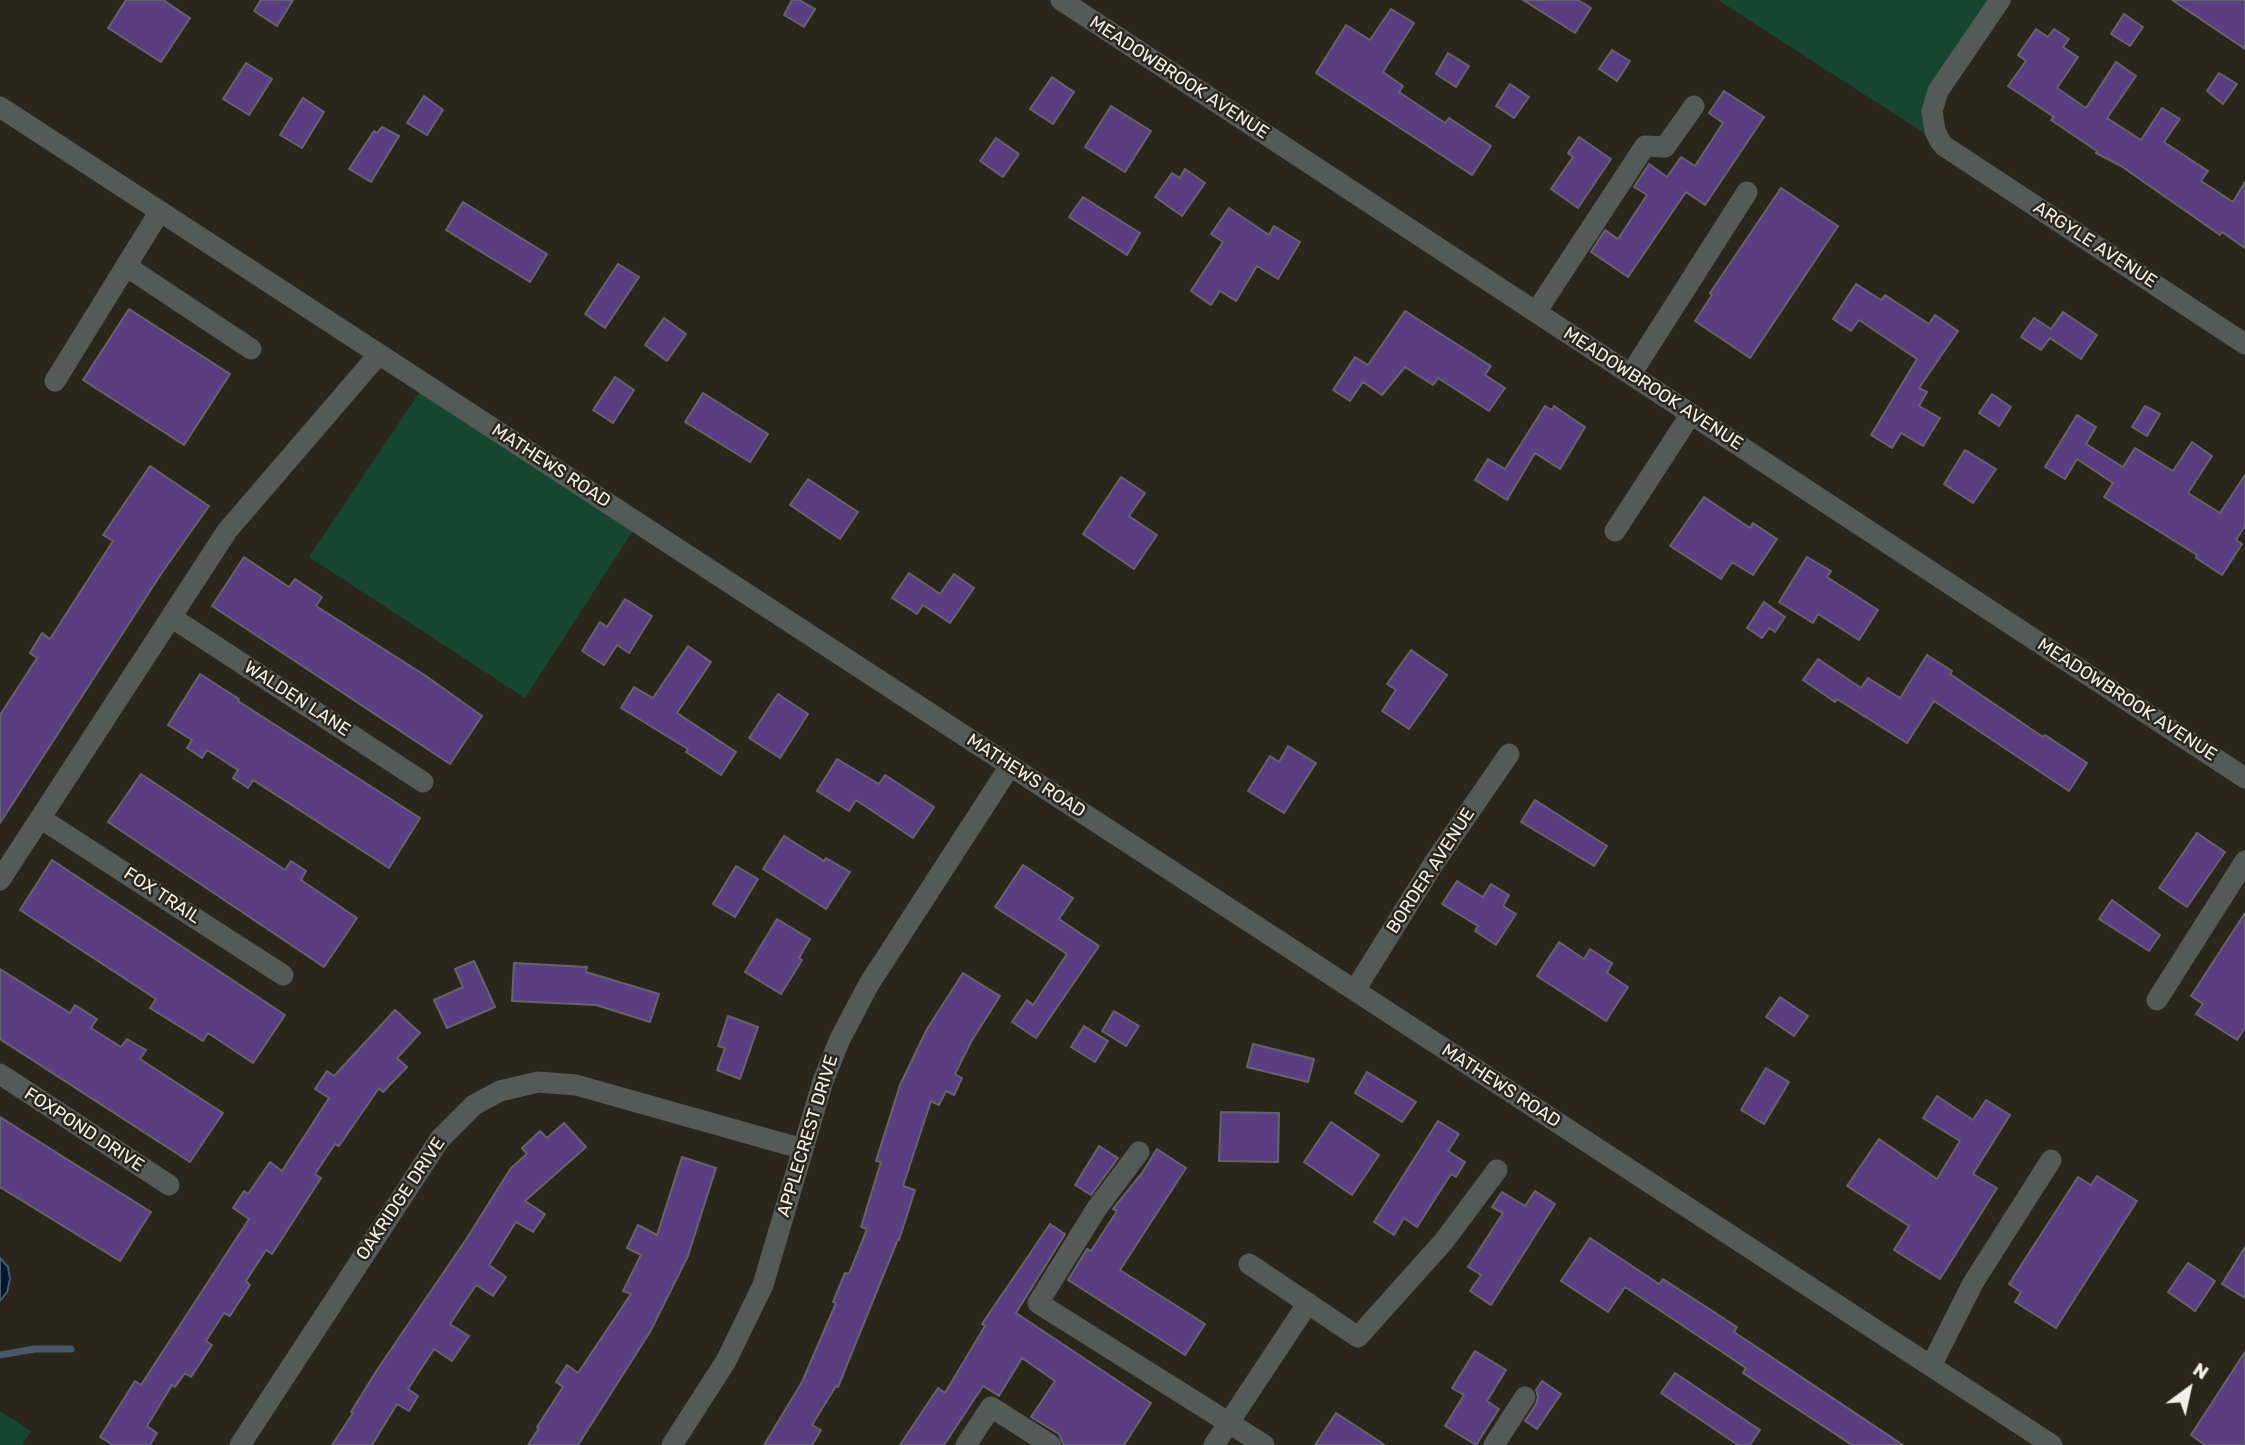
<!DOCTYPE html>
<style>
body{margin:0}
#map{position:relative;width:2245px;height:1445px;overflow:hidden;background:#2b261c;font-family:Rubik,sans-serif}
canvas{display:block}
.north{position:absolute;left:2154px;top:1354px;width:70px;height:70px;-webkit-text-stroke:5px #2b261c;paint-order:stroke;rotate:33deg;font-size:19px;font-weight:700;line-height:28px;text-align:center;color:#f3f0e9}
.north::after{content:'';display:block;margin:auto;width:24px;height:32px;background:#f3f0e9;clip-path:polygon(50% 0,100% 100%,50% 72%,0 100%)}
</style>
<div id="map">
<canvas width="2245" height="1445"></canvas>
<div class="north">N</div>
</div>
<script>
const ctx = document.querySelector('canvas').getContext('2d');
ctx.lineJoin = 'round';
function paint(path, color) { ctx.fillStyle = color; ctx.fill(path, 'evenodd'); }
const poly = rows => new Path2D(rows.map(r => 'M' + r).join(''));
function strokePath(path, color, width, dash) { ctx.strokeStyle = color; ctx.lineWidth = width; ctx.lineCap = dash ? 'butt' : 'round'; ctx.setLineDash(dash || []); ctx.stroke(path); }
function write(font, color, halo, rows, align = 'center') {
  ctx.font = font + ' Rubik,sans-serif'; ctx.lineWidth = 5; ctx.setLineDash([]); ctx.textBaseline = 'middle'; ctx.strokeStyle = halo; ctx.fillStyle = color; for (const [text, x, y, turn = 0] of rows) {
    ctx.save(); ctx.translate(x, y); ctx.rotate((+turn || 0) * Math.PI / 180); ctx.textAlign = isNaN(turn) ? turn : align; if (halo) ctx.strokeText(text, 0, 0); ctx.fillText(text, 0, 0); ctx.restore();
  }
}
const green = poly([
 [1718,0,2000,0,1938,91,1944,146],
 [425,384,638,523,525,698,309,557],
 [0,1411,31,1431,22,1445,0,1445]
]);
const water = poly([
 [0,1258,8,1267,10,1279,7,1292,0,1301,0,1258]
]);
const stream = poly([
 [0,1355,35,1349,71,1349]
]);
const building = poly([
 [126,0,163,0,190,18,161,62,108,28,126,0],
 [261,0,293,0,277,26,254,11,261,0],
 [792,0,799,0,815,9,804,27,784,15,792,0],
 [1523,0,1578,0,1591,8,1575,33,1523,0],
 [2172,0,2245,0,2245,49,2172,0],
 [1391,9,1414,23,1383,72,1403,86,1399,92,1445,123,1449,118,1491,146,1472,175,1316,73,1346,25,1370,40,1391,9],
 [2124,14,2143,27,2130,46,2111,34,2124,14],
 [2036,29,2048,37,2054,29,2069,39,2063,47,2078,57,2057,88,2086,108,2116,62,2136,76,2107,118,2141,140,2162,108,2180,119,2164,142,2208,171,2201,181,2233,202,2245,182,2245,248,2222,232,2220,235,2121,166,2096,153,2097,151,2051,120,2054,117,2008,86,2026,61,2018,55,2036,29],
 [1612,50,1630,61,1617,81,1599,69,1612,50],
 [1448,53,1469,66,1456,87,1436,74,1448,53],
 [246,63,272,79,249,115,223,99,246,63],
 [2219,73,2237,84,2223,104,2207,91,2219,73],
 [1052,77,1074,92,1053,124,1030,109,1052,77],
 [1510,84,1529,97,1514,118,1496,106,1510,84],
 [1724,91,1764,117,1705,205,1686,192,1628,277,1591,252,1605,230,1618,239,1647,195,1634,187,1649,164,1667,177,1681,157,1695,166,1723,123,1709,113,1724,91],
 [424,96,443,110,427,135,407,123,424,96],
 [303,98,324,112,302,148,280,135,303,98],
 [1111,106,1151,131,1125,172,1085,147,1111,106],
 [382,127,399,136,371,182,349,169,374,131,377,133,382,127],
 [1579,137,1611,159,1578,208,1551,189,1573,157,1568,153,1579,137],
 [996,138,1019,154,1003,177,980,161,996,138],
 [1185,169,1205,183,1182,216,1155,197,1172,173,1180,178,1185,169],
 [1781,188,1838,226,1750,358,1695,321,1712,295,1710,293,1781,188],
 [1083,197,1140,233,1127,255,1069,217,1083,197],
 [463,202,547,254,530,282,446,230,463,202],
 [1229,208,1269,235,1274,226,1300,242,1278,279,1257,266,1236,301,1220,291,1211,305,1191,291,1223,242,1211,234,1229,208],
 [618,264,639,277,605,328,585,314,618,264],
 [1856,284,1881,300,1885,295,1929,324,1935,315,1958,331,1919,388,1927,392,1919,406,1940,418,1923,446,1901,433,1892,448,1871,435,1917,359,1859,320,1851,331,1833,319,1856,284],
 [129,309,230,374,184,445,83,380,129,309],
 [1405,311,1491,366,1485,375,1505,388,1489,411,1438,378,1433,385,1405,367,1382,395,1363,382,1350,401,1333,390,1355,357,1368,365,1405,311],
 [2063,312,2097,335,2081,359,2050,338,2041,350,2021,337,2034,318,2051,329,2063,312],
 [664,318,686,334,667,361,645,345,664,318],
 [615,377,634,390,613,423,593,410,615,377],
 [703,393,768,434,750,462,685,422,703,393],
 [1992,394,2011,407,1999,426,1979,413,1992,394],
 [1545,406,1552,410,1554,406,1585,427,1560,469,1535,453,1507,500,1475,480,1488,459,1505,469,1545,406],
 [2145,406,2160,414,2147,436,2132,427,2145,406],
 [2077,415,2096,427,2086,444,2123,467,2135,448,2173,471,2192,442,2212,456,2188,493,2220,513,2245,475,2245,526,2236,540,2242,544,2222,575,2196,558,2197,555,2104,497,2113,483,2077,459,2065,479,2045,467,2077,415],
 [1965,450,1996,469,1973,503,1944,484,1965,450],
 [150,466,209,506,161,574,0,823,0,715,37,658,30,653,42,633,50,639,113,541,103,535,150,466],
 [1121,477,1145,493,1129,516,1157,535,1134,569,1083,534,1121,477],
 [808,479,858,512,840,539,790,505,808,479],
 [1704,497,1750,528,1753,523,1777,539,1753,575,1732,562,1721,579,1670,546,1704,497],
 [244,557,289,587,295,579,322,597,316,606,426,676,482,716,450,764,212,606,244,557],
 [1807,557,1831,571,1827,577,1878,610,1859,640,1818,614,1813,623,1779,602,1807,557],
 [909,573,940,594,954,574,974,588,950,623,923,605,917,614,892,598,909,573],
 [625,599,652,616,629,653,617,645,604,665,582,651,600,622,607,627,625,599],
 [1764,602,1785,617,1775,632,1769,628,1762,638,1747,628,1764,602],
 [688,646,711,662,677,713,736,752,721,775,686,752,688,749,621,708,634,687,653,698,688,646],
 [1411,650,1447,675,1409,729,1382,711,1396,690,1387,684,1411,650],
 [1927,655,1952,671,1950,674,2043,737,2045,735,2087,763,2069,791,1934,701,1907,743,1837,699,1835,702,1803,680,1818,659,1861,688,1868,678,1900,698,1927,655],
 [200,674,239,699,238,701,420,818,389,868,253,780,248,788,233,778,238,770,207,750,202,758,187,748,192,740,168,725,200,674],
 [778,694,808,714,780,758,749,738,778,694],
 [1288,746,1316,763,1284,813,1248,791,1270,756,1279,762,1288,746],
 [837,759,879,784,885,775,934,807,913,838,856,800,849,811,817,791,837,759],
 [141,774,285,870,291,861,306,871,301,880,357,918,324,967,108,822,141,774],
 [1535,800,1607,846,1594,866,1521,822,1535,800],
 [2197,833,2225,852,2187,907,2159,888,2197,833],
 [784,836,824,861,826,858,850,872,826,909,763,869,784,836],
 [52,860,285,1015,253,1063,208,1033,203,1041,150,1008,156,999,20,910,52,860],
 [1023,865,1073,898,1059,919,1099,946,1036,1038,1012,1022,1027,1000,1033,1005,1067,954,995,907,1023,865],
 [736,866,758,879,735,917,713,904,736,866],
 [1457,881,1483,897,1491,884,1509,895,1503,906,1516,914,1496,945,1475,931,1478,926,1442,904,1457,881],
 [2112,900,2160,935,2149,951,2099,919,2112,900],
 [2245,913,2245,1028,2237,1040,2196,1014,2203,1004,2191,996,2245,913],
 [777,919,810,939,799,958,802,960,781,994,745,972,777,919],
 [1559,942,1584,959,1590,949,1612,963,1607,973,1628,987,1606,1021,1537,976,1559,942],
 [474,961,495,1007,447,1028,434,1000,463,987,455,969,474,961],
 [514,963,587,967,586,972,659,994,650,1022,596,1005,512,1001,514,963],
 [0,969,70,1013,75,1005,97,1019,91,1028,121,1047,127,1039,146,1050,140,1059,223,1113,190,1162,0,1039,0,969],
 [963,973,1000,996,971,1042,955,1074,962,1078,954,1095,946,1091,939,1105,931,1101,903,1186,915,1190,899,1240,898,1239,838,1387,836,1386,812,1425,821,1430,812,1445,764,1445,802,1382,836,1303,833,1302,845,1273,849,1274,867,1229,861,1227,881,1162,876,1161,900,1085,927,1029,963,973],
 [1780,997,1808,1016,1794,1036,1766,1017,1780,997],
 [395,1010,420,1033,397,1058,407,1067,383,1092,379,1088,339,1146,335,1144,315,1174,321,1178,272,1254,266,1250,246,1281,250,1285,230,1316,224,1313,206,1341,212,1345,191,1377,185,1373,175,1387,172,1385,147,1426,157,1433,150,1445,113,1445,100,1437,135,1381,141,1385,249,1219,233,1208,244,1191,248,1194,270,1162,282,1171,329,1098,315,1089,327,1071,334,1076,395,1010],
 [1114,1011,1139,1026,1126,1046,1102,1031,1114,1011],
 [728,1016,758,1027,740,1079,717,1070,725,1048,718,1046,728,1016],
 [1084,1026,1108,1041,1095,1062,1071,1047,1084,1026],
 [1253,1044,1314,1059,1308,1082,1247,1067,1253,1044],
 [1766,1068,1789,1082,1764,1124,1741,1110,1766,1068],
 [1367,1072,1416,1102,1402,1122,1355,1093,1367,1072],
 [1937,1096,1973,1120,1986,1100,2010,1115,1973,1174,1997,1188,1940,1279,1894,1250,1909,1226,1847,1186,1879,1139,1937,1179,1960,1141,1923,1118,1937,1096],
 [1221,1112,1279,1113,1278,1162,1219,1161,1221,1112],
 [0,1117,151,1212,120,1261,0,1187,0,1117],
 [1438,1121,1459,1134,1448,1151,1465,1162,1456,1177,1451,1174,1417,1227,1404,1218,1394,1235,1374,1222,1438,1121],
 [1331,1122,1379,1155,1352,1195,1304,1162,1331,1122],
 [564,1123,586,1147,525,1201,545,1214,533,1232,516,1222,489,1265,506,1277,493,1296,476,1285,450,1324,469,1336,452,1361,434,1349,408,1389,418,1396,409,1411,397,1404,372,1445,332,1445,353,1413,351,1412,377,1370,465,1241,511,1168,527,1154,522,1148,540,1131,547,1138,564,1123],
 [1099,1146,1118,1158,1091,1195,1075,1185,1099,1146],
 [1157,1149,1186,1168,1120,1270,1205,1324,1185,1355,1068,1280,1087,1249,1091,1251,1117,1211,1113,1209,1142,1173,1157,1149],
 [682,1157,716,1168,688,1256,650,1332,578,1445,528,1445,539,1428,537,1427,563,1387,556,1382,567,1365,578,1373,631,1294,623,1291,641,1255,627,1248,638,1225,657,1235,682,1157],
 [2097,1176,2137,1201,2056,1328,2015,1302,2021,1292,2009,1284,2078,1177,2091,1185,2097,1176],
 [1535,1191,1555,1204,1491,1305,1470,1291,1481,1275,1468,1267,1503,1213,1492,1207,1502,1192,1525,1206,1535,1191],
 [1050,1224,1065,1234,1016,1313,1151,1403,1124,1445,1064,1445,1059,1434,1031,1417,1055,1381,1022,1358,999,1396,983,1386,944,1445,900,1445,938,1388,945,1393,985,1326,982,1324,1050,1224],
 [1590,1238,1659,1284,1663,1279,1737,1327,1734,1332,1903,1445,1852,1445,1743,1373,1746,1368,1625,1287,1608,1312,1561,1281,1590,1238],
 [2245,1247,2245,1298,2222,1284,2245,1247],
 [2188,1263,2215,1281,2195,1311,2168,1292,2188,1263],
 [1475,1351,1506,1370,1487,1401,1499,1409,1476,1445,1445,1426,1464,1395,1452,1388,1475,1351],
 [2245,1352,2245,1445,2205,1445,2191,1435,2245,1352],
 [1675,1373,1760,1430,1750,1445,1738,1445,1661,1393,1675,1373],
 [1542,1381,1561,1394,1537,1429,1525,1421,1536,1404,1538,1397,1536,1390,1542,1381],
 [1336,1413,1385,1445,1315,1445,1336,1413]
]);
const minor = poly([
 [1061,0,2245,778],
 [2000,0,1938,91,1932,111,1935,131,1940,141,1944,146,2245,344],
 [0,107,2052,1445],
 [126,266,251,349],
 [1536,312,1645,146,1665,147,1694,106],
 [1631,374,1747,192],
 [55,381,160,211],
 [1615,531,1691,414],
 [171,617,423,782],
 [40,818,283,975],
 [0,880,227,531,379,354],
 [1355,990,1434,863,1509,754],
 [2157,1000,2245,861],
 [0,1074,169,1185],
 [1139,1152,1097,1208,1038,1303,1264,1445],
 [1249,1264,1358,1337,1444,1241,1497,1170],
 [1931,1366,1973,1283,2051,1160],
 [240,1445,440,1139,474,1105,500,1091,538,1082,576,1085,803,1149],
 [672,1445,726,1361,763,1285,823,1081,840,1039,869,984,1010,766],
 [966,1445,991,1407,1051,1445],
 [1214,1445,1308,1303],
 [1494,1445,1525,1397]
]);
const streetNames = [
 ["MEADOWBROOK AVENUE",1179,78,33],
 ["ARGYLE AVENUE",2095,245,33],
 ["MEADOWBROOK AVENUE",1653,389,33],
 ["MATHEWS ROAD",551,466,33],
 ["WALDEN LANE",297,699,33],
 ["MEADOWBROOK AVENUE",2127,700,33],
 ["MATHEWS ROAD",1026,776,33],
 ["BORDER AVENUE",1431,871,-57],
 ["FOX TRAIL",162,896,33],
 ["MATHEWS ROAD",1501,1086,33],
 ["FOXPOND DRIVE",84,1130,33],
 ["APPLECREST DRIVE",808,1136,-73],
 ["OAKRIDGE DRIVE",401,1199,-56]
];
paint(green, '#164530');
paint(water, '#001632');
strokePath(water, '#495769', 2);
strokePath(stream, '#495769', 7);
paint(building, '#5b3e81');
strokePath(building, '#66626d', 2);
strokePath(minor, '#545a58', 21);
write('18px', '#f3f0e9', '#2b261c', streetNames);
</script>
